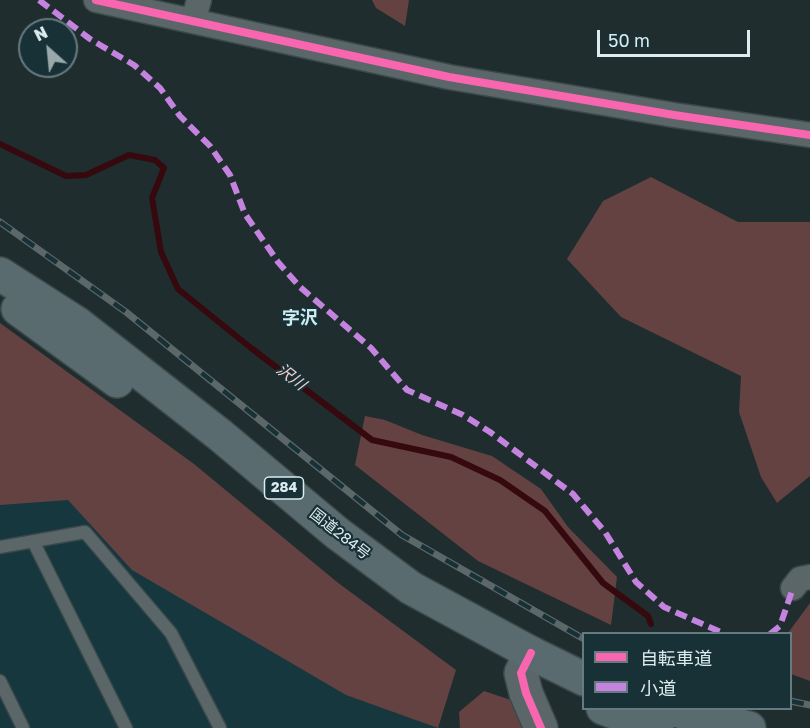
<!DOCTYPE html>
<meta charset="utf-8">
<style>
body{margin:0}
#map{position:relative;width:810px;height:728px;overflow:hidden;background:#1f2d2f;font-family:"Golos Text","Noto Sans JP",sans-serif}
canvas{display:block}
.legend{position:absolute;left:582px;top:632px;width:210px;height:78px;box-sizing:border-box;background:#183136;border:2px solid #667b80;margin:0;padding:8px 10px;list-style:none;font-size:18px;color:#dcebee}
.legend li{display:flex;align-items:center;gap:12px;height:30px}
.legend b{width:30px;border:2px solid #667b80}
.north{position:absolute;left:18px;top:18px;width:60px;height:60px;box-sizing:border-box;background:#183136;border:2px solid #667b80;border-radius:50%;rotate:333deg;font-size:16px;font-weight:700;line-height:24px;text-align:center;color:#dcebee}
.north::after{content:'';display:block;margin:auto;width:21px;height:27px;background:#9aa8ab;clip-path:polygon(50% 0,100% 100%,50% 72%,0 100%)}
.scale{position:absolute;left:597px;top:30px;width:153px;height:27px;box-sizing:border-box;border:3px solid #dcebee;border-top:0;padding-left:8px;font-size:18px;line-height:21px;white-space:nowrap;color:#dcebee;-webkit-text-stroke:4px #183136;paint-order:stroke}
</style>
<div id="map">
<canvas width="810" height="728"></canvas>
<ul class="legend">
<li><b style="height:8px;background:#f766af"></b>自転車道</li>
<li><b style="height:8px;background:#c483df"></b>小道</li>
</ul>
<div class="north">N</div>
<div class="scale">50 m</div>
</div>
<script>
const ctx = document.querySelector('canvas').getContext('2d');
ctx.lineJoin = 'round';
function paint(path, color) { ctx.fillStyle = color; ctx.fill(path, 'evenodd'); }
const poly = rows => new Path2D(rows.map(r => 'M' + r).join(''));
function strokePath(path, color, width, dash) { ctx.strokeStyle = color; ctx.lineWidth = width; ctx.lineCap = dash ? 'butt' : 'round'; ctx.setLineDash(dash || []); ctx.stroke(path); }
function write(font, color, halo, rows, align = 'center') {
  ctx.font = font + ' "Golos Text","Noto Sans JP",sans-serif'; ctx.lineWidth = 4.5; ctx.setLineDash([]); ctx.textBaseline = 'middle'; ctx.strokeStyle = halo; ctx.fillStyle = color; for (const [text, x, y, turn = 0] of rows) {
    ctx.save(); ctx.translate(x, y); ctx.rotate((+turn || 0) * Math.PI / 180); ctx.textAlign = isNaN(turn) ? turn : align; if (halo) ctx.strokeText(text, 0, 0); ctx.fillText(text, 0, 0); ctx.restore();
  }
}
const built = poly([
 [78,487,335,659,442,728,0,728,0,491]
]);
const green = poly([
 [372,0,409,0,405,26,376,8],
 [651,177,738,222,810,222,810,476,777,503,761,477,739,412,741,376,621,317,567,259,603,201],
 [0,323,194,464,337,582,456,670,438,728,346,695,132,570,68,500,0,505],
 [365,416,385,420,422,435,492,456,541,489,568,527,617,577,611,625,478,561,355,465],
 [810,603,810,681,791,674,790,634,788,633],
 [484,691,511,700,524,728,460,728,459,712]
]);
const stream = poly([
 [0,144,66,176,86,175,129,155,155,160,164,168,152,198,161,252,178,289,251,348,372,440,451,457,500,480,545,511,603,583,648,616,651,624]
]);
const lane = poly([
 [33,541,126,728],
 [0,547,85,532,171,633,220,728],
 [0,681,23,728]
]);
const street = poly([
 [96,0,449,77,674,115,810,135],
 [193,21,199,0],
 [793,588,800,579,810,577]
]);
const secondary = poly([
 [531,653,521,673,526,693,541,728]
]);
const highway = poly([
 [0,274,78,324,220,435,337,533,411,588,531,653,584,679],
 [18,309,117,381],
 [603,708,657,728],
 [666,708,749,728]
]);
const rail = poly([
 [0,222,126,312,402,535,584,639],
 [790,701,810,705]
]);
const quiet = poly([
 [39,0,90,39,134,65,160,88,180,116,210,146,230,175,245,214,278,262,300,287,371,348,407,390,463,415,490,432,573,494,605,532,636,582,664,607,725,634],
 [770,634,780,626,793,588]
]);
const cycleway = poly([
 [96,0,449,77,674,115,810,135],
 [531,653,521,673,526,693,541,728]
]);
const shields = [
 [284,488,39]
];
const shieldNames = [
 ["284",284,488]
];
const streetNames = [
 ["国道284号",340,534,38]
];
const waterNames = [
 ["沢川",291,377,38]
];
const quarterNames = [
 ["字沢",300,318]
];
paint(built, '#15373d');
paint(green, '#644241');
strokePath(stream, '#35090d', 6);
strokePath(lane, '#3b484a', 15);
strokePath(street, '#3b484a', 27);
strokePath(secondary, '#3b484a', 36);
strokePath(highway, '#3b484a', 36);
strokePath(lane, '#5b6668', 12);
strokePath(street, '#5b6668', 24);
strokePath(secondary, '#5b6668', 33);
strokePath(highway, '#596b6f', 33);
strokePath(rail, '#5b6768', 7);
strokePath(rail, '#183136', 4.5, [14]);
strokePath(quiet, '#c483df', 6, [12, 6]);
strokePath(cycleway, '#f766af', 8);
for (const [x, y, w] of shields) { const box = new Path2D(); box.roundRect(x - w / 2, y - 11, w, 22, 4.5); ctx.fillStyle = '#183136'; ctx.fill(box); strokePath(box, '#dcebee', 1.5); }
write('bold 14px', '#dcebee', null, shieldNames);
write('15px', '#dcebee', '#183136', streetNames);
write('italic 16px', '#f3cdcc', '#183136', waterNames);
write('bold 18px', '#cdebf1', '#183136', quarterNames);
</script>
